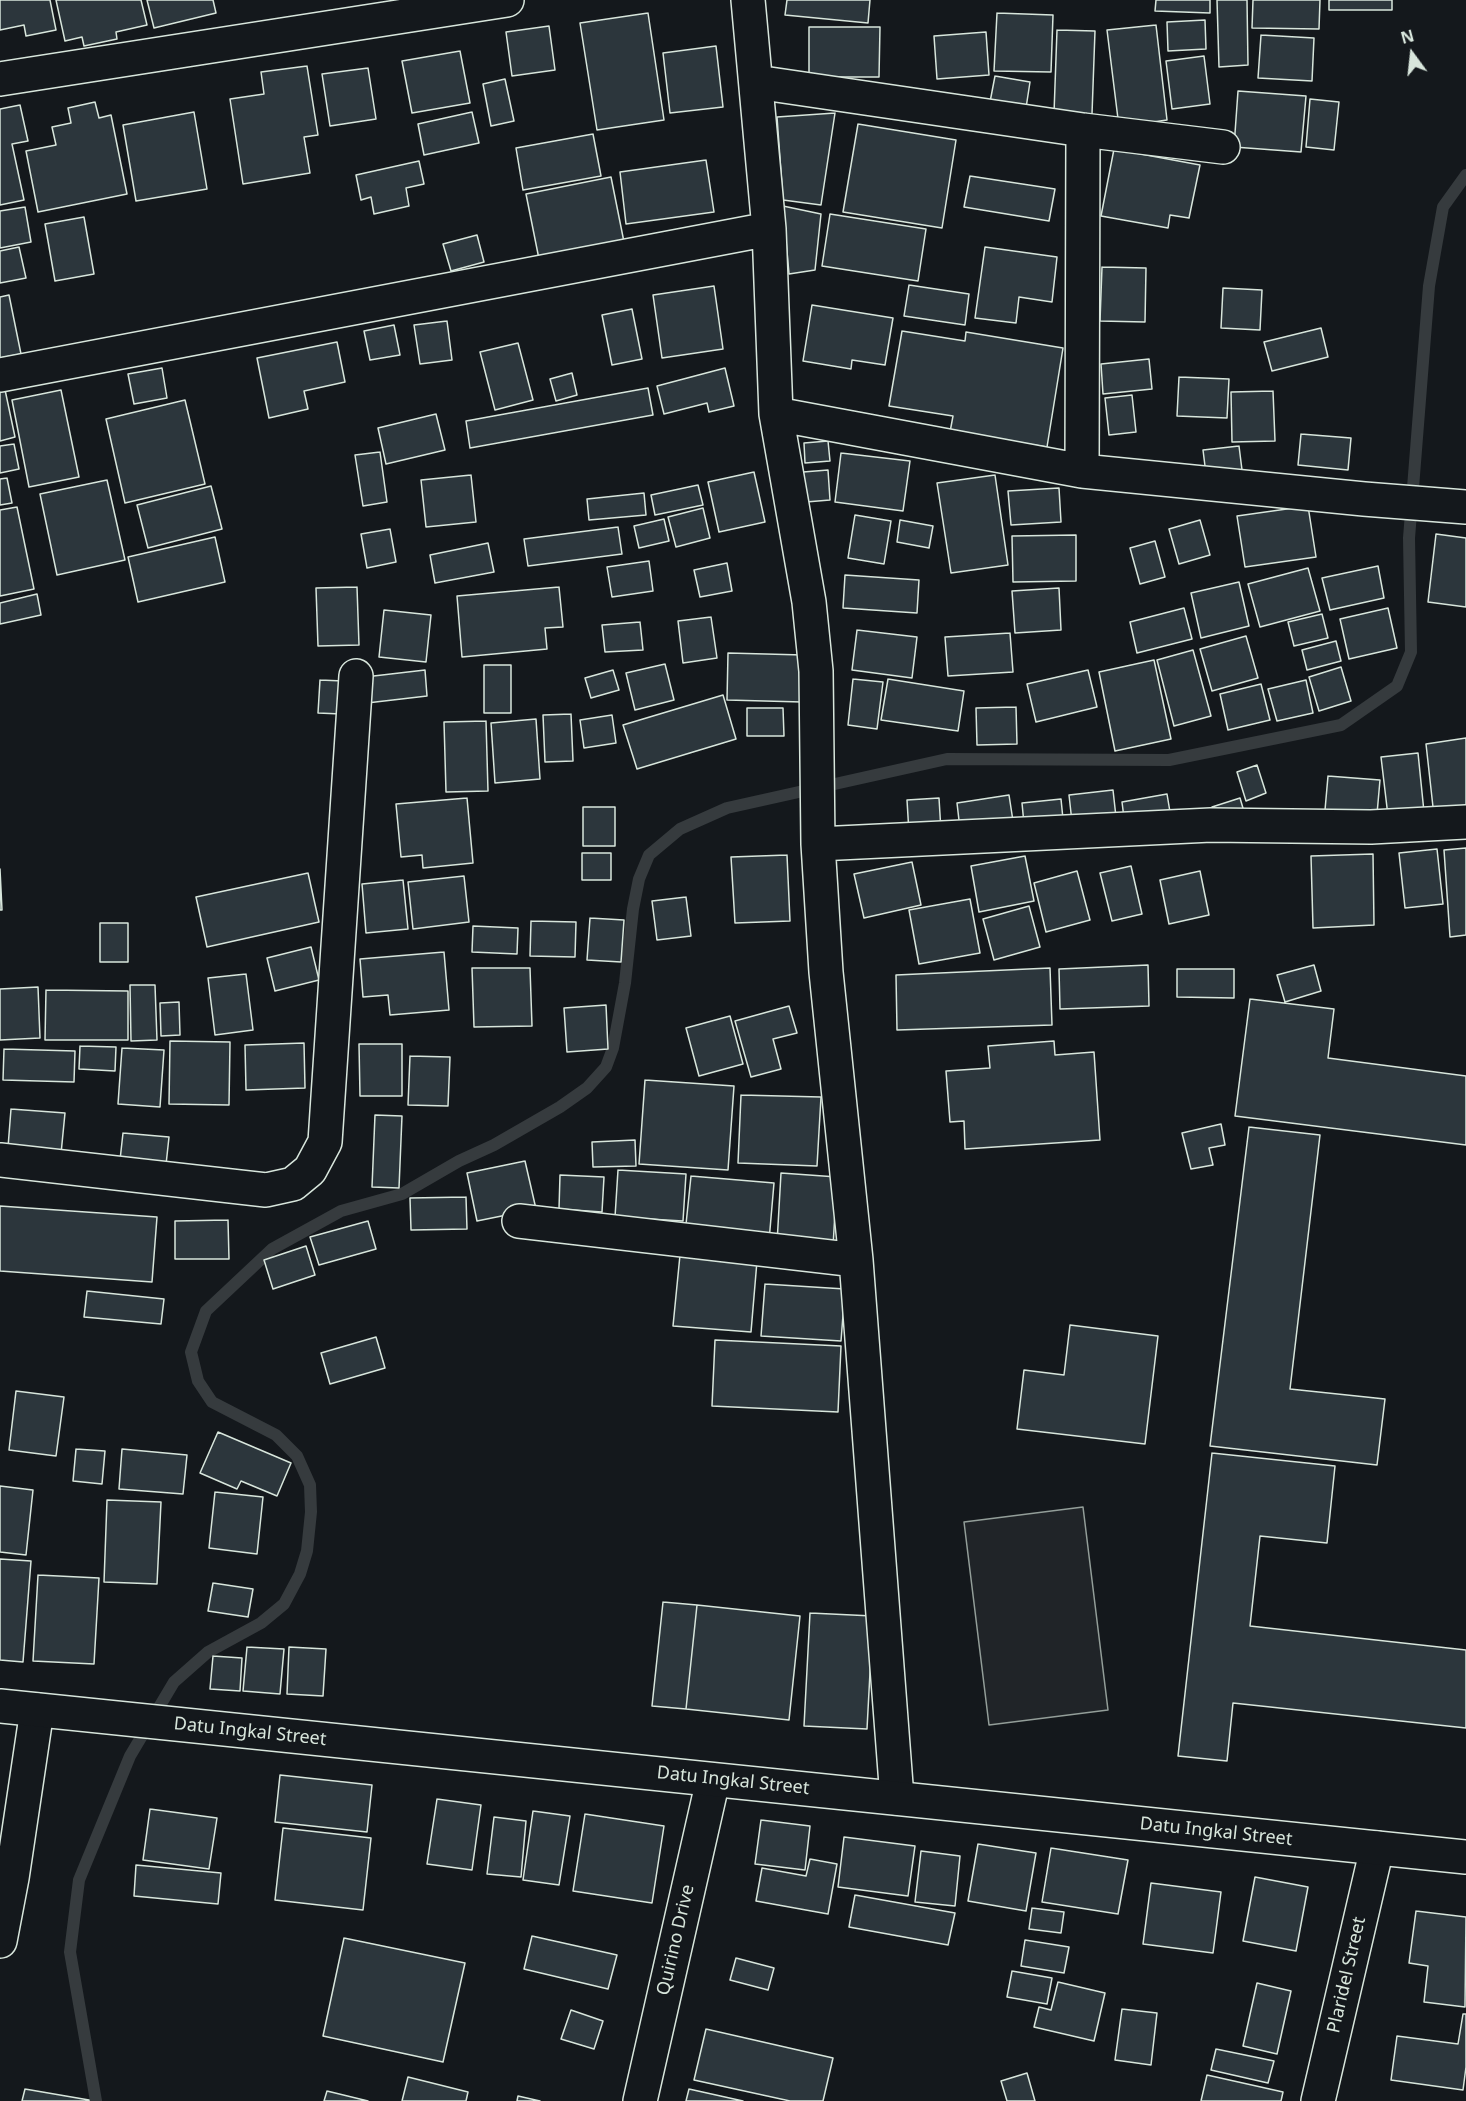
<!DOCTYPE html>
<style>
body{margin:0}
#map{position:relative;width:1466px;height:2101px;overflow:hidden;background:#14181c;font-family:"Noto Sans",sans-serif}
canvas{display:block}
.north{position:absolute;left:1382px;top:24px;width:60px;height:60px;-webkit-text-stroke:4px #14181c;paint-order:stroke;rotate:345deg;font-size:16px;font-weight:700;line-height:24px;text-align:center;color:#d8e6dc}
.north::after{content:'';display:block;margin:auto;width:21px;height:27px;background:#d8e6dc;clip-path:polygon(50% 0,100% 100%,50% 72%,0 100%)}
</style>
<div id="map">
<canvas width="1466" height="2101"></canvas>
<div class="north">N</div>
</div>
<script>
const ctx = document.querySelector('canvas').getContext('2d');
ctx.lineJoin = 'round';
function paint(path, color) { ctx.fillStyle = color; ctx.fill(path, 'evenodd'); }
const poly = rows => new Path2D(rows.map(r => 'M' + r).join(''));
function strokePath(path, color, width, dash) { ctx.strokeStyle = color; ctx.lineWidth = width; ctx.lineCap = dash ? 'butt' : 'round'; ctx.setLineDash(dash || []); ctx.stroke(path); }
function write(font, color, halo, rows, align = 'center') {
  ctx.font = font + ' "Noto Sans",sans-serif'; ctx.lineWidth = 4.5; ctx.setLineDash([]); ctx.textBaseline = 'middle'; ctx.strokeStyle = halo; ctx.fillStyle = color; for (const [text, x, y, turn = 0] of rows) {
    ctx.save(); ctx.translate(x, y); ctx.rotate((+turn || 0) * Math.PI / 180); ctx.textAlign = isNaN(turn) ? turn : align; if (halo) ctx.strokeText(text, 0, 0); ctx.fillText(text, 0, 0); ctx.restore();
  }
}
const green = poly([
 [1083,1507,1108,1710,989,1725,964,1522,1083,1507]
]);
const stream = poly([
 [96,2101,70,1952,79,1880,130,1756,174,1682,208,1652,261,1623,284,1604,300,1574,307,1551,311,1512,310,1485,297,1456,276,1435,212,1402,198,1381,191,1352,206,1311,272,1249,341,1211,402,1194,459,1161,494,1145,560,1107,587,1088,606,1067,613,1048,625,983,633,909,639,879,649,855,680,829,727,808,947,759,1169,760,1341,725,1397,686,1411,652,1409,538,1429,286,1443,207,1466,175]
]);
const building = poly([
 [0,0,50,0,56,30,26,36,24,25,0,30,0,0],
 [56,0,141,0,147,25,116,32,117,39,84,46,82,37,65,41,56,0],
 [147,0,213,0,216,13,154,28,147,0],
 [787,0,870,0,868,23,785,15,787,0],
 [1156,0,1210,0,1210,13,1155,11,1156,0],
 [1217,0,1247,0,1248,65,1219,67,1217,0],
 [1253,0,1320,0,1319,29,1252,28,1253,0],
 [1329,0,1392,0,1392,10,1329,10,1329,0],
 [648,13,664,120,597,130,580,23,648,13],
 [997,13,1053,15,1051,72,994,71,997,13],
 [1205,20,1206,49,1168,51,1167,22,1205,20],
 [1156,25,1167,120,1119,127,1107,30,1156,25],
 [549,26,555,70,512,76,506,32,549,26],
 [809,27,880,27,879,77,809,77,809,27],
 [1057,30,1095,31,1092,114,1054,113,1057,30],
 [986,32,989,75,937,79,934,36,986,32],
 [1261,35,1314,38,1312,81,1258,78,1261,35],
 [716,46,723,107,670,113,663,53,716,46],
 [460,51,470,103,412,113,402,61,460,51],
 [1204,56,1210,104,1172,109,1166,61,1204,56],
 [307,66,318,135,304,137,310,173,243,184,230,99,264,94,261,72,307,66],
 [368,68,376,119,330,126,322,74,368,68],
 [995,76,1030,82,1026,108,990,102,995,76],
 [505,79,514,121,491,126,483,84,505,79],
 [1238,91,1306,96,1301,152,1234,147,1238,91],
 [1310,99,1339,102,1334,150,1306,147,1310,99],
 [95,102,99,118,111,115,127,194,38,212,26,151,56,145,52,127,71,123,68,108,95,102],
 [20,105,28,141,12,144,24,200,0,205,0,109,20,105],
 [194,112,207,189,136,201,123,125,194,112],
 [472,112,479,143,424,155,418,124,472,112],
 [835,113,821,205,783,200,777,117,835,113],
 [858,124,956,140,942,228,843,212,858,124],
 [593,134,601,176,523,190,516,148,593,134],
 [1114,149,1200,165,1189,218,1170,215,1168,228,1101,216,1114,149],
 [706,160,714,212,626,224,620,172,706,160],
 [419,161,424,184,406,188,409,206,374,214,371,197,361,200,356,175,419,161],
 [970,176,1055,189,1049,221,964,207,970,176],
 [611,177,624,242,539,259,526,194,611,177],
 [783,206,821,214,815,270,789,274,783,206],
 [25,207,31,242,0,248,0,211,25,207],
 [830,214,926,229,918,281,822,266,830,214],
 [84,217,94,274,55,281,45,224,84,217],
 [477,235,484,262,451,271,443,244,477,235],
 [19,247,26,278,0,283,0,251,19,247],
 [985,247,1057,257,1052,302,1019,297,1016,323,975,318,985,247],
 [1102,267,1146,268,1145,322,1100,321,1102,267],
 [909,285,969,294,965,325,904,316,909,285],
 [714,286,723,349,662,358,653,295,714,286],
 [1223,288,1262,290,1260,330,1221,328,1223,288],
 [9,295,21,354,0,358,0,297,9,295],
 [812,305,893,318,885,365,852,360,851,369,803,361,812,305],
 [632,309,642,359,612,365,602,315,632,309],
 [447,321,452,360,420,364,414,325,447,321],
 [394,325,400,355,370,360,364,331,394,325],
 [1321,328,1328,357,1272,371,1264,342,1321,328],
 [902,331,965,341,966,332,1063,348,1047,447,950,432,953,416,889,406,902,331],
 [337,342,345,382,304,391,308,409,269,418,257,358,337,342],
 [518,343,533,400,495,410,480,352,518,343],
 [1149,359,1152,389,1103,394,1101,364,1149,359],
 [162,368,167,398,134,404,128,374,162,368],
 [725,368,734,406,709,412,707,403,664,414,657,386,725,368],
 [572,373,577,395,556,401,550,379,572,373],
 [1179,377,1229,379,1227,418,1177,416,1179,377],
 [4,385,15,437,0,441,0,386,4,385],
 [648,388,653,415,470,448,466,421,648,388],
 [61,390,79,477,29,487,12,400,61,390],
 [1273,391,1275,441,1232,442,1231,392,1273,391],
 [1132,395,1136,432,1109,435,1105,398,1132,395],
 [185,400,205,484,125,503,106,419,185,400],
 [436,414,445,450,386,464,378,428,436,414],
 [1301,434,1351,438,1348,470,1298,465,1301,434],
 [828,441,830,461,805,463,804,443,828,441],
 [14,444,19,469,0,473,0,446,14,444],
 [1239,446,1242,470,1206,474,1203,450,1239,446],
 [380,452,387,502,363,506,355,455,380,452],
 [841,453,910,461,903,511,835,502,841,453],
 [828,470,830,500,806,502,803,472,828,470],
 [754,472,765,522,719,532,708,482,754,472],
 [471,475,476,522,426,527,421,480,471,475],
 [995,475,1008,565,951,573,937,483,995,475],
 [7,478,12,503,0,505,0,479,7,478],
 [107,480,125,560,57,575,40,494,107,480],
 [698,485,703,505,655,515,651,495,698,485],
 [211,486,222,529,148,548,137,505,211,486],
 [1059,488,1061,522,1011,525,1008,491,1059,488],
 [644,493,646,515,589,520,587,499,644,493],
 [1308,506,1316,557,1245,567,1237,516,1308,506],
 [17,507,34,589,0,596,0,510,17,507],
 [703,508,710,538,676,547,668,517,703,508],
 [855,515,891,521,884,564,848,558,855,515],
 [664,519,669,541,639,548,634,526,664,519],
 [900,520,933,526,929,548,897,542,900,520],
 [1200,520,1210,555,1179,564,1169,529,1200,520],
 [618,527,622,554,528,566,524,539,618,527],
 [390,529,396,562,367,568,361,534,390,529],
 [1436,534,1466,538,1466,607,1428,602,1436,534],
 [1076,535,1076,581,1013,582,1012,536,1076,535],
 [215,537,225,582,138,602,128,557,215,537],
 [1155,541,1165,577,1140,584,1130,548,1155,541],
 [488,543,494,572,435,583,430,555,488,543],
 [649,561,653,591,612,597,607,567,649,561],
 [727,563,732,591,700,597,694,570,727,563],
 [1378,566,1384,598,1330,610,1322,578,1378,566],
 [1308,568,1320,611,1260,627,1248,584,1308,568],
 [845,575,919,580,917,613,843,608,845,575],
 [1239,582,1249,626,1201,638,1191,593,1239,582],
 [357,587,359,645,318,646,316,588,357,587],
 [559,587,563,627,545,628,547,649,462,657,457,596,559,587],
 [1059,588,1061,630,1015,633,1012,591,1059,588],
 [37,594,41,615,0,624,0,603,37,594],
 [1184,608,1192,639,1137,653,1130,622,1184,608],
 [1388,608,1397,648,1349,659,1340,619,1388,608],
 [384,610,431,615,426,662,379,657,384,610],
 [1322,614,1328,638,1294,646,1288,622,1322,614],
 [711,617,717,658,683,663,678,621,711,617],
 [640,622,643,650,605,652,602,625,640,622],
 [857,630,917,637,912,678,852,670,857,630],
 [1010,633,1013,672,948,676,945,637,1010,633],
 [1246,636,1258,678,1212,691,1200,649,1246,636],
 [1336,641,1341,661,1307,670,1302,650,1336,641],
 [1193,650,1211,716,1174,726,1157,660,1193,650],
 [728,653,803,655,802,702,727,700,728,653],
 [1154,660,1171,739,1115,751,1099,672,1154,660],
 [665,664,674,700,635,710,626,673,665,664],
 [484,665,511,665,511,713,484,713,484,665],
 [1341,667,1351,701,1319,711,1309,677,1341,667],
 [425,670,427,696,367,703,365,677,425,670],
 [613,670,619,690,591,698,585,678,613,670],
 [1088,670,1097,707,1036,722,1027,684,1088,670],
 [853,679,883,682,877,729,848,725,853,679],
 [888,679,964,691,958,731,881,720,888,679],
 [320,680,343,681,341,714,318,713,320,680],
 [1306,680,1313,713,1277,721,1268,689,1306,680],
 [1261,684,1270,720,1228,730,1220,694,1261,684],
 [723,695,736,739,637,769,623,725,723,695],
 [1016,707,1017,744,977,745,976,708,1016,707],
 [747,708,783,708,784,736,747,736,747,708],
 [571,714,573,761,545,762,543,715,571,714],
 [612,715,616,743,584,748,580,720,612,715],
 [536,719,540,779,495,783,491,723,536,719],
 [486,721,488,791,446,792,444,722,486,721],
 [1466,738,1466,811,1434,816,1426,744,1466,738],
 [1418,753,1424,812,1388,816,1381,757,1418,753],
 [1257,765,1266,793,1246,801,1237,772,1257,765],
 [1328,776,1380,780,1377,814,1325,810,1328,776],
 [1113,790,1116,817,1072,822,1069,795,1113,790],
 [1167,794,1171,818,1125,826,1122,802,1167,794],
 [1009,795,1013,821,960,829,957,803,1009,795],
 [467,798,473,863,423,868,422,855,401,857,396,804,467,798],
 [939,798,941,831,909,833,907,800,939,798],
 [1240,798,1245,815,1217,824,1212,807,1240,798],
 [1061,799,1063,819,1024,824,1022,803,1061,799],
 [583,807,615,807,615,846,583,846,583,807],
 [1466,848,1466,935,1450,937,1444,850,1466,848],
 [1437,849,1443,904,1405,908,1399,853,1437,849],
 [582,853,611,853,611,880,582,880,582,853],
 [1373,854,1374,925,1313,928,1311,856,1373,854],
 [787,855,790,921,735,923,731,857,787,855],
 [1025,856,1034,901,979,912,971,866,1025,856],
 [912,862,921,905,864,918,854,874,912,862],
 [1131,866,1142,914,1112,921,1100,873,1131,866],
 [0,869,2,910,0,910,0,869],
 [1077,871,1090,920,1046,932,1034,883,1077,871],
 [1200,871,1209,915,1169,924,1160,880,1200,871],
 [308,873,319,922,207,947,196,897,308,873],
 [464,876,469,922,413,929,408,882,464,876],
 [403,880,408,929,366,933,362,884,403,880],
 [686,897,691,936,657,940,652,901,686,897],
 [970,899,980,953,919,964,909,910,970,899],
 [1029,906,1040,947,994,960,983,919,1029,906],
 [590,918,624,920,621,962,587,960,590,918],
 [531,921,576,922,575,957,530,956,531,921],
 [100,923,128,923,128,962,100,962,100,923],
 [473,926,518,928,517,954,472,952,473,926],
 [311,947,319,980,275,991,267,958,311,947],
 [444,952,449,1010,390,1015,388,995,363,997,360,959,444,952],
 [1148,965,1149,1006,1060,1009,1059,969,1148,965],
 [1314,965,1321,991,1285,1002,1277,975,1314,965],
 [472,968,530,968,532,1026,474,1027,472,968],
 [1050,968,1052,1025,897,1030,896,975,1050,968],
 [1177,969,1234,969,1234,998,1177,997,1177,969],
 [246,974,253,1030,215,1035,208,978,246,974],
 [130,985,155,985,157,1040,131,1041,130,985],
 [38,987,40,1038,0,1040,0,989,38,987],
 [46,990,128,991,128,1040,45,1040,46,990],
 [1250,999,1334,1009,1328,1058,1466,1076,1466,1145,1235,1116,1250,999],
 [179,1002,180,1035,161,1036,160,1003,179,1002],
 [606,1005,608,1049,567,1052,564,1008,606,1005],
 [789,1006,797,1033,773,1039,781,1069,751,1077,735,1021,789,1006],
 [730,1016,743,1064,699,1076,686,1028,730,1016],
 [170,1041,230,1042,229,1105,169,1104,170,1041],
 [1054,1041,1055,1055,1094,1052,1100,1140,965,1149,964,1121,950,1122,946,1071,990,1068,988,1046,1054,1041],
 [304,1043,305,1088,246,1090,245,1045,304,1043],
 [359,1044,402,1044,402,1096,360,1096,359,1044],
 [80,1046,116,1047,115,1071,79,1069,80,1046],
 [122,1048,164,1050,160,1107,118,1104,122,1048],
 [4,1049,75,1051,74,1082,3,1080,4,1049],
 [410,1056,450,1057,448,1106,408,1105,410,1056],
 [645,1080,734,1086,728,1170,639,1164,645,1080],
 [741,1095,821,1097,817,1166,738,1163,741,1095],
 [11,1109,65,1113,60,1164,7,1160,11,1109],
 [375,1115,402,1116,399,1188,372,1187,375,1115],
 [1221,1124,1225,1145,1209,1148,1213,1165,1191,1169,1182,1133,1221,1124],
 [1249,1127,1320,1135,1290,1389,1385,1399,1377,1465,1210,1446,1249,1127],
 [123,1133,169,1137,165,1174,119,1169,123,1133],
 [635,1140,636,1166,593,1167,592,1142,635,1140],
 [525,1161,536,1209,477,1221,467,1173,525,1161],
 [618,1170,686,1174,683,1221,615,1217,618,1170],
 [781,1173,837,1177,833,1247,777,1243,781,1173],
 [560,1175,604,1177,602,1212,559,1209,560,1175],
 [691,1176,774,1183,769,1241,685,1234,691,1176],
 [466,1197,467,1229,411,1230,410,1198,466,1197],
 [0,1206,157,1217,152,1282,0,1271,0,1206],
 [228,1220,229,1259,175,1259,175,1221,228,1220],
 [368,1221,376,1249,319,1265,310,1237,368,1221],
 [306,1246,315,1275,273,1289,264,1260,306,1246],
 [680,1255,757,1261,751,1332,673,1326,680,1255],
 [765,1284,845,1289,841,1341,761,1336,765,1284],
 [87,1291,164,1299,161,1324,84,1317,87,1291],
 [1070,1325,1158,1336,1145,1444,1017,1429,1024,1370,1064,1375,1070,1325],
 [376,1337,385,1368,330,1384,321,1353,376,1337],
 [715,1340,841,1346,838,1412,712,1406,715,1340],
 [16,1391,64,1397,56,1456,9,1450,16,1391],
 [218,1432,291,1463,277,1496,241,1481,237,1489,200,1473,218,1432],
 [76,1449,105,1451,102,1484,73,1481,76,1449],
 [122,1449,187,1455,183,1494,119,1489,122,1449],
 [1212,1453,1335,1466,1327,1543,1260,1536,1250,1626,1466,1650,1466,1728,1233,1703,1227,1761,1178,1756,1212,1453],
 [0,1486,33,1490,26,1555,0,1552,0,1486],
 [215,1492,263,1497,257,1554,209,1548,215,1492],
 [107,1500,161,1502,157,1584,104,1582,107,1500],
 [0,1559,31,1561,23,1662,0,1660,0,1559],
 [38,1575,99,1578,94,1664,33,1661,38,1575],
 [213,1583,253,1589,248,1617,208,1611,213,1583],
 [663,1602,697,1605,686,1709,652,1706,663,1602],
 [697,1605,800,1616,789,1720,686,1709,697,1605],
 [810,1613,873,1616,867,1729,804,1726,810,1613],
 [247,1647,284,1649,280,1694,243,1691,247,1647],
 [289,1647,326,1649,323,1696,287,1694,289,1647],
 [213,1656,242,1658,240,1691,210,1689,213,1656],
 [280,1775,372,1785,367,1832,275,1822,280,1775],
 [437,1799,481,1805,472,1870,427,1864,437,1799],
 [150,1809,217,1818,209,1869,143,1860,150,1809],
 [533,1811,570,1816,559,1885,523,1880,533,1811],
 [585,1814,664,1826,652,1903,573,1891,585,1814],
 [494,1817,526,1821,521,1877,487,1874,494,1817],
 [761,1820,810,1826,805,1870,755,1864,761,1820],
 [283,1828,371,1838,363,1910,275,1900,283,1828],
 [844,1837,915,1846,908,1896,838,1887,844,1837],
 [978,1844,1036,1853,1026,1911,968,1901,978,1844],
 [1051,1848,1128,1860,1118,1914,1042,1902,1051,1848],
 [921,1851,960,1856,955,1906,915,1902,921,1851],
 [810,1859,837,1864,828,1914,756,1901,762,1868,806,1876,810,1859],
 [136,1865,221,1873,218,1904,134,1896,136,1865],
 [1255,1877,1308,1887,1296,1951,1243,1941,1255,1877],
 [1151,1883,1221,1892,1213,1953,1143,1944,1151,1883],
 [855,1895,955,1913,948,1945,849,1927,855,1895],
 [1032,1908,1064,1912,1061,1933,1029,1929,1032,1908],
 [1416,1911,1466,1917,1465,2007,1424,2002,1428,1966,1409,1963,1416,1911],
 [532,1936,617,1955,608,1989,524,1969,532,1936],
 [344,1938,465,1963,443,2062,323,2036,344,1938],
 [1025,1940,1069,1947,1064,1973,1021,1966,1025,1940],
 [736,1958,774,1968,768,1990,730,1980,736,1958],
 [1012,1971,1052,1978,1047,2004,1007,1997,1012,1971],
 [1058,1982,1105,1993,1094,2041,1034,2027,1039,2007,1051,2010,1058,1982],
 [1257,1983,1291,1991,1277,2054,1243,2046,1257,1983],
 [1122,2009,1157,2013,1151,2065,1115,2060,1122,2009],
 [571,2010,603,2021,594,2049,561,2039,571,2010],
 [1463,2014,1466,2014,1466,2067,1463,2090,1391,2080,1397,2036,1458,2044,1463,2014],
 [706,2029,833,2058,823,2101,790,2101,694,2080,706,2029],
 [1216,2049,1274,2061,1268,2083,1211,2070,1216,2049],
 [1027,2073,1035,2101,1007,2101,1001,2081,1027,2073],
 [1207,2075,1283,2092,1281,2101,1201,2101,1207,2075],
 [408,2077,468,2092,466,2101,402,2101,408,2077],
 [25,2089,89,2100,89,2101,22,2101,25,2089],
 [689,2089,743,2101,686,2101,689,2089],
 [327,2091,368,2101,324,2101,327,2091],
 [518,2096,540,2101,517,2101,518,2096]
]);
const minor = poly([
 [748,0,769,229,776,414,809,602,816,671,818,844,826,972,856,1260,897,1798],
 [0,79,507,0],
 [756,82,1083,130,1223,147],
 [0,375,769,229],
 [776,414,1082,471,1364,499,1466,507],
 [1082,471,1083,130],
 [818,844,1211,825,1371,827,1466,822],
 [0,1160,266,1190,293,1184,310,1170,325,1142,356,676],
 [519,1221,856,1260],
 [0,1941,12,1878,37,1710],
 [640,2101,713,1780],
 [1318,2101,1377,1848]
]);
const tertiary = poly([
 [0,1706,1466,1857]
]);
const streetNames = [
 ["Datu Ingkal Street",250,1732,6],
 ["Datu Ingkal Street",733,1781,6],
 ["Datu Ingkal Street",1216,1832,6],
 ["Quirino Drive",676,1940,-77],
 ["Plaridel Street",1347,1975,-77]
];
paint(green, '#202428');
strokePath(green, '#939e99', 1.5);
strokePath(stream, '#363b3e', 12);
paint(building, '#2c363c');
strokePath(building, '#d8e6dc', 1.5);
strokePath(minor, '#d8e6dc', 36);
strokePath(tertiary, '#d8e6dc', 36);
strokePath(minor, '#14181c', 33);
strokePath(tertiary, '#14181c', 33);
write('18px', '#d8e6dc', '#14181c', streetNames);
</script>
